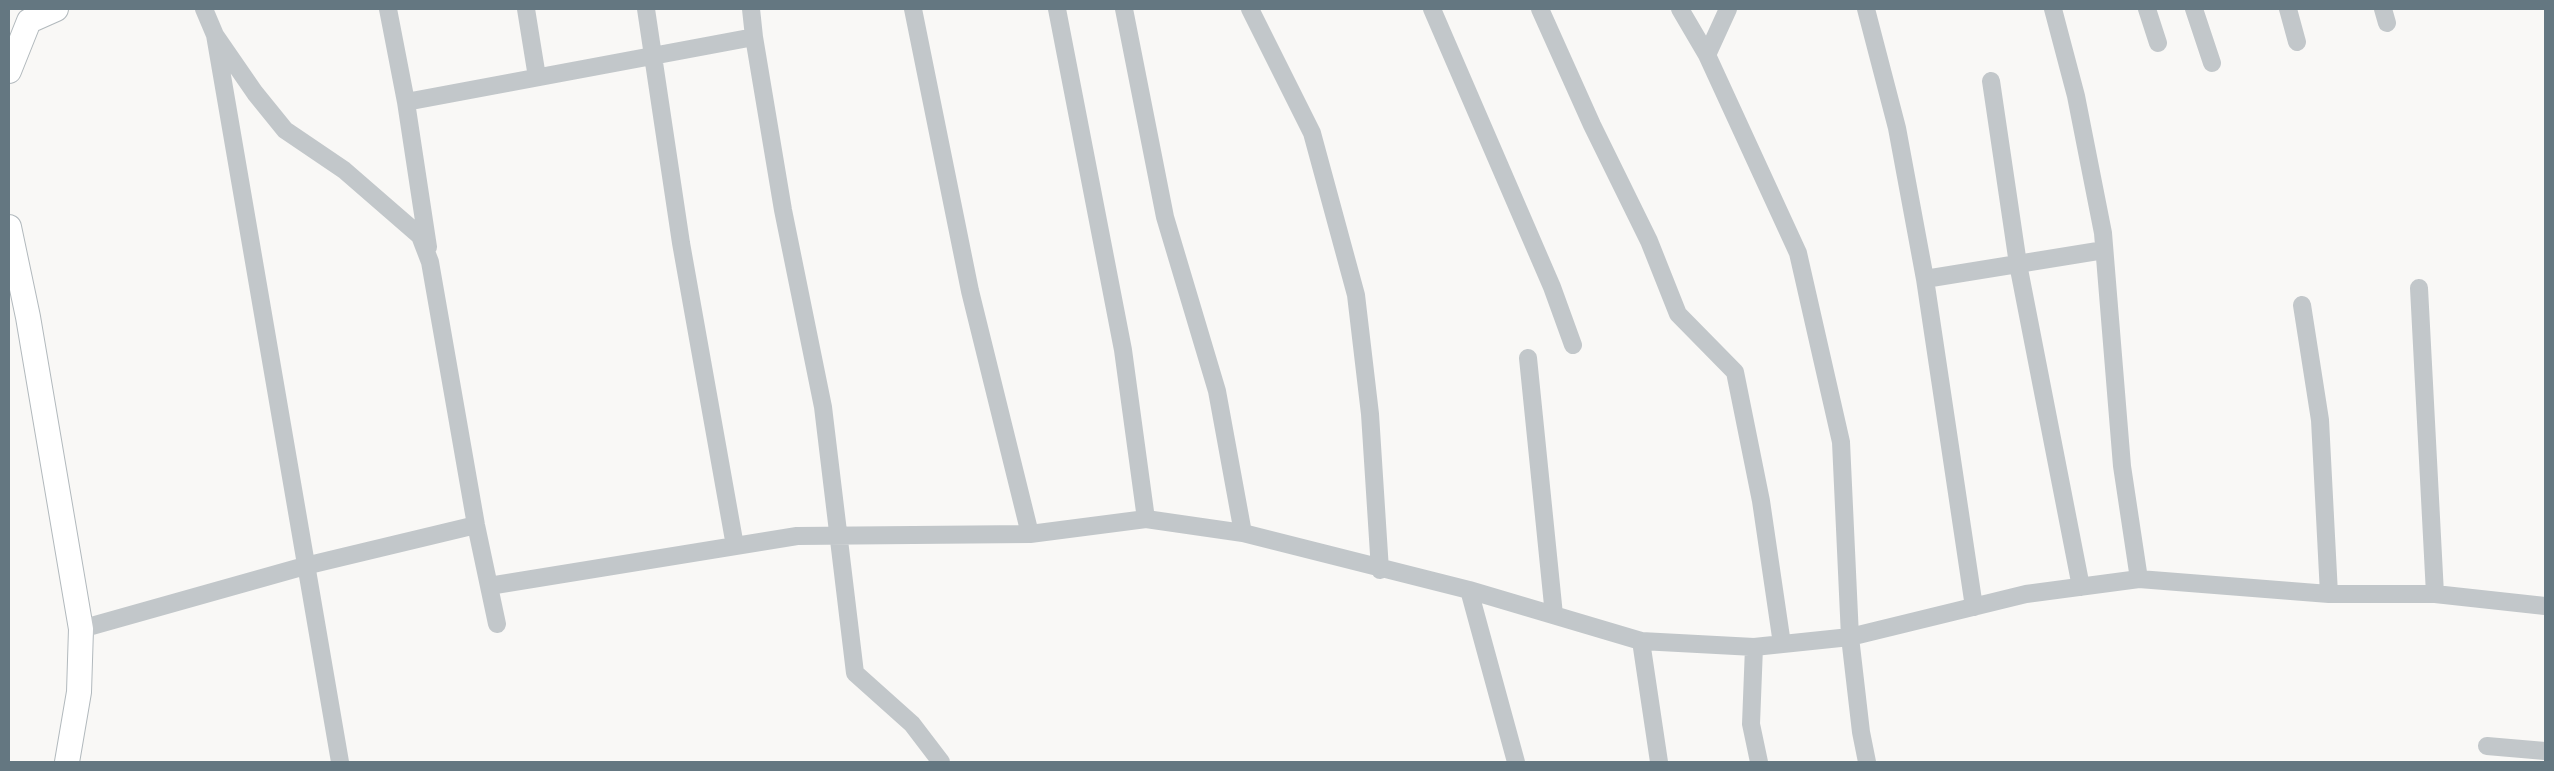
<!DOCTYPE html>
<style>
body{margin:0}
#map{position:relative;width:2554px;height:771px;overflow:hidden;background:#f9f8f6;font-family:Jost,sans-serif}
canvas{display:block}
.frame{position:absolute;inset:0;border:10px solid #647781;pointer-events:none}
</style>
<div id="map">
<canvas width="2554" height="771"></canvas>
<div class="frame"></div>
</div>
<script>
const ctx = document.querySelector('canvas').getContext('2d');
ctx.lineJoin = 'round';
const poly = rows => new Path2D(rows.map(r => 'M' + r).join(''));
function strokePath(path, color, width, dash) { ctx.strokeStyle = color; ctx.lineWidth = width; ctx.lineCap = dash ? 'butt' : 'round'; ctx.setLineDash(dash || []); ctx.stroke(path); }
const street = poly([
 [204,9,215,35,255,93,285,130,344,170,420,236,430,262,476,525,497,624],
 [388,9,406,102,428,247],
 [526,9,537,77],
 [646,9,681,243,735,546],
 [913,9,970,291,1030,534],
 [1057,9,1123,350,1146,519],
 [1124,9,1165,217,1217,391,1243,533],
 [1250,9,1312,133,1356,295,1370,414,1380,570],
 [1432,9,1552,287,1573,345],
 [1540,9,1592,125,1649,241,1678,314,1735,372,1761,501,1782,644],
 [1680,9,1707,55,1798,253,1841,442,1850,637,1861,732,1867,762],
 [1866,9,1897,128,1925,279,1974,607],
 [2053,9,2076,96,2103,233,2122,466,2139,579],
 [2147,9,2158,43],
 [2194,9,2212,63],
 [2288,9,2297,42],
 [2383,9,2387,23],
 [215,35,340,762],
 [754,37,783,210,823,407,855,673,912,724,941,762],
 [1707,55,1728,9],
 [1991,81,2018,264,2081,587],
 [406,102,754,37,751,9],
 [1925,279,2104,250],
 [2419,288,2435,594],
 [2302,305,2320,420,2329,594],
 [1528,358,1554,615],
 [489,586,797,536,1030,534,1146,519,1243,533,1469,590,1641,641,1754,647,1850,637,2026,594,2139,579,2329,594,2435,594,2545,606],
 [1469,590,1516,762],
 [81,629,305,566,476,525],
 [1641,641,1659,762],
 [1754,647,1751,724,1759,762],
 [2487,746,2545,751]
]);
const secondary = poly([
 [9,71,29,21,56,9],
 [9,227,28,317,81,629,79,692,67,762]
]);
strokePath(secondary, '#b2b9bd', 26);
strokePath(street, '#c2c7ca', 18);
strokePath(secondary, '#fff', 24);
</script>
